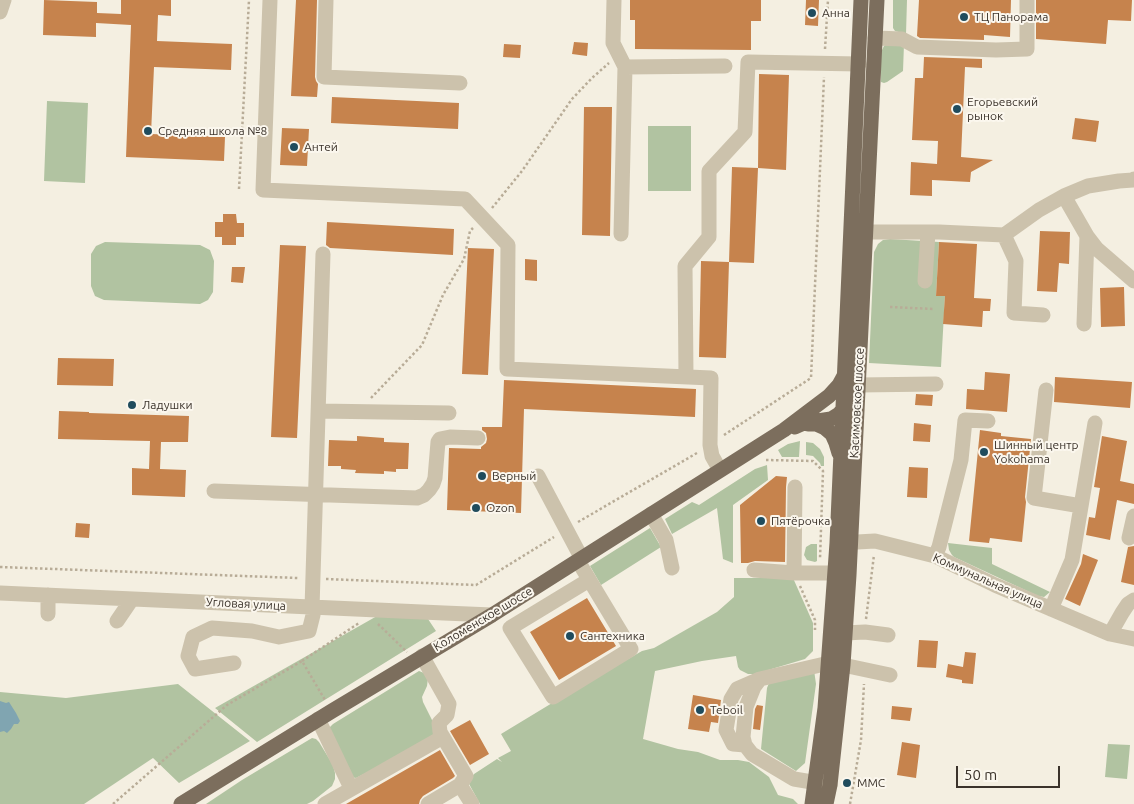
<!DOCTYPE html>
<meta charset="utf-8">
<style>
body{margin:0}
#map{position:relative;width:1134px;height:804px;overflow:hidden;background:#f4efe1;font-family:Ubuntu,sans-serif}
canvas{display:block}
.scale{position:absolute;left:956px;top:766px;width:104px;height:22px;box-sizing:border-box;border:2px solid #3b332b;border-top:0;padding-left:6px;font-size:15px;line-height:18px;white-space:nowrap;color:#3b332b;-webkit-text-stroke:4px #fbf7ee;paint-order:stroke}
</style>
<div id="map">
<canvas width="1134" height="804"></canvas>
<div class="scale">50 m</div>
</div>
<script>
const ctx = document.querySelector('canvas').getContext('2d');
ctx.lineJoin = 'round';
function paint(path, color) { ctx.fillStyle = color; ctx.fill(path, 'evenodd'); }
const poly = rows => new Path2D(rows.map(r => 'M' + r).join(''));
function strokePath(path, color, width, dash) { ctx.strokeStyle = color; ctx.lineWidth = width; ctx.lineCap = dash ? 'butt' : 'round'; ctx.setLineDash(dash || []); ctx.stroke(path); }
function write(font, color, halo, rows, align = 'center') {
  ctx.font = font + ' Ubuntu,sans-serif'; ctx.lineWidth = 4; ctx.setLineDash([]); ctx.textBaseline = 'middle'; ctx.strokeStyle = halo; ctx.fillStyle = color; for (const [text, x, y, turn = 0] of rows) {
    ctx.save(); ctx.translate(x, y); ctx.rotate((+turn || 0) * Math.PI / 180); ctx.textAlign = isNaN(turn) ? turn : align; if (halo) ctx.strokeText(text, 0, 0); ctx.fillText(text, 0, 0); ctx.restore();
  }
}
const green = poly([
 [893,0,907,0,906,34,895,31,893,28],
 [887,44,904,44,903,71,887,82,884,83,881,82,881,52,884,46],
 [47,101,88,103,85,183,44,181],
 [648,126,691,126,691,191,648,191],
 [890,239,939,242,936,296,945,296,941,367,869,363,874,252,878,244,883,240],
 [105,242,200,245,210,250,214,261,213,292,208,300,200,304,104,300,95,296,91,286,91,254,96,246],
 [800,441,799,457,782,457,778,450,788,444],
 [806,442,813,443,820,449,824,457,824,466,821,466,820,463,813,456,806,455],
 [767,465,768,480,733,505,733,563,723,559,717,508,672,534,665,519,692,502,699,505,755,469],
 [650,528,661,547,601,585,590,566],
 [948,543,992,548,992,564,1050,592,1044,597,1038,596,954,557,952,555,949,550],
 [811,544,817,544,817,561,815,562,807,560,804,555,806,547],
 [734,578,793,578,813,623,813,651,805,659,755,674,748,674,740,670,738,667,736,656,702,661,655,671,643,739,678,749,698,752,720,760,738,760,749,762,769,777,778,795,793,799,798,804,480,804,468,782,474,774,497,759,502,762,498,758,511,751,501,734,567,694,642,651,654,648,717,612,734,597],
 [377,616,428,619,436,631,257,742,215,708],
 [814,670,816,684,805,763,796,771,761,749,767,688,769,683],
 [419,671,424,673,428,678,427,686,422,697,423,702,440,736,356,778,351,777,329,728,333,724],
 [178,684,250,741,179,783,153,758,84,804,0,804,0,692,66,698],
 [312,738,316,739,319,742,333,765,335,773,335,779,332,786,313,801,307,804,206,804,242,780],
 [1108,744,1130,745,1127,779,1105,777]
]);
const water = poly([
 [0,701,6,703,9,702,16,713,20,721,18,724,14,724,11,729,7,733,4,731,0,732]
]);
const building = poly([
 [44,0,97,2,97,13,121,14,121,0,171,0,171,16,158,15,157,41,232,44,231,70,154,67,151,134,225,137,224,161,126,157,131,25,96,23,96,37,43,35],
 [296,0,317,0,315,77,316,81,318,84,317,97,291,96],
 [630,0,761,0,761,21,751,21,751,50,635,49,635,20,630,20],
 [806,0,819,0,818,26,805,25],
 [919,0,1011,0,1010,37,984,35,984,40,920,38,917,36],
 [1036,0,1132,0,1131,21,1108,20,1106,44,1036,39],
 [574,42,588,43,587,56,572,54],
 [504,44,521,45,520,58,503,57],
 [924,57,982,59,982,68,965,67,961,157,993,160,971,172,970,182,932,180,932,196,910,195,911,162,937,164,938,141,912,140,915,78,923,78],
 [759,74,789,75,786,170,758,168],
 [332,97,459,103,458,129,331,123],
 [584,107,612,107,610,236,582,235],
 [1075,118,1099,121,1096,142,1072,139],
 [282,128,309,129,307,166,280,165],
 [732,167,758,168,754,263,729,262],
 [223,214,236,214,237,223,244,223,244,237,236,237,236,245,222,245,222,237,215,237,215,222,223,222],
 [327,222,454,229,453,255,330,248,326,245],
 [1040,231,1070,232,1069,264,1059,263,1057,292,1037,291],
 [939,242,977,244,974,298,991,299,990,311,983,311,982,327,943,324,945,296,936,296],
 [280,245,306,246,297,438,271,437],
 [468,248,494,249,488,375,462,374],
 [525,259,537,260,537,281,525,280],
 [701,261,729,262,726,358,699,357],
 [232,267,245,267,243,283,231,282],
 [1124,287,1125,326,1101,327,1100,288],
 [58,358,114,359,113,386,57,385],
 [985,372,1010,374,1007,412,966,409,967,389,984,390],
 [1055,377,1132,382,1130,408,1054,402],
 [504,380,696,389,695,417,524,409,521,513,447,510,449,448,481,449,481,447,486,443,487,439,486,433,482,430,482,427,502,427],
 [916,394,933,395,932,406,915,405],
 [59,411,89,412,89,413,189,416,188,442,161,442,160,469,186,470,185,497,132,495,132,468,149,469,150,441,58,439],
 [914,423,931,425,930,442,913,441],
 [980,430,1001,433,1001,436,1031,439,1025,497,1026,502,1022,542,990,538,989,543,969,541],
 [357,436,384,438,384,442,409,443,408,469,396,469,396,472,384,471,384,474,355,473,356,470,341,469,341,466,328,466,329,440,357,441],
 [1102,436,1127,441,1120,481,1134,484,1134,504,1117,500,1110,540,1086,535,1089,517,1095,518,1100,488,1094,487],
 [909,467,928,468,927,498,907,497],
 [776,476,787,477,786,487,785,562,755,561,748,563,741,563,740,505],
 [76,523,90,524,89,538,75,537],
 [1134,546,1134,585,1121,582,1128,547],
 [1083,554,1098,560,1080,606,1065,599,1081,564],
 [587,598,616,646,559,680,530,632],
 [919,640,938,641,936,668,917,667],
 [965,652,976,653,973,684,962,683,962,680,946,677,948,664,963,667],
 [693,695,721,700,718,723,711,722,709,732,688,729],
 [757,705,763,706,760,730,753,729,755,709],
 [892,706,912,708,910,721,891,719],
 [470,720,489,754,470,765,450,731],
 [902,742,920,745,916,778,897,775],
 [440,750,455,776,453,778,423,796,420,800,419,804,346,804]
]);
const path = poly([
 [825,49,828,0],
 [239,189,249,0],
 [492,208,522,171,572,99,592,78,609,63],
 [890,307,934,309],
 [371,398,422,345,443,295,464,259,470,231,473,228],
 [724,435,811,378,824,77],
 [766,460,813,461,823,471,820,559],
 [578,522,697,453],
 [0,567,298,578],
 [326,579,476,585,554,537],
 [800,586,815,620,815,630],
 [866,619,874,555],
 [378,624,407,652],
 [302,661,359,623],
 [113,804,227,705,302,661,325,700],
 [850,804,861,740,864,684]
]);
const minor = poly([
 [270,0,263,190,465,199,508,245,507,369,711,378,710,445,712,456,720,470],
 [326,0,324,77,460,83],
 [614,0,613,43,625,67,621,234],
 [0,12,4,0],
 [875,38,902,39,917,47,996,50,1027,49,1027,0],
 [625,67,725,66],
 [1064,196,1087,236,1097,249,1134,281],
 [866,232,939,232,1004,235,1039,210,1064,196,1088,186,1119,181,1133,180,1134,179],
 [1004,235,1016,261,1014,313,1043,315],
 [925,281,928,232],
 [1084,324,1087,236],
 [686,376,685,266,709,237,709,171,745,132,748,62,859,64],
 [858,385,936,384],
 [1046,390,1034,498,1081,506],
 [319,411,449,413],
 [538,476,582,559],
 [795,487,794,573,835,573],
 [214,491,417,498,424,495,429,490,433,484,435,478,438,442,440,439,450,437,478,438],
 [651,514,666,540,672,568],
 [1129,538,1134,516],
 [839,543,875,541,935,556,995,585,1110,634,1134,639],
 [935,556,939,547,961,460,965,420,988,421],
 [578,561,631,649,553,697,510,628,589,580],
 [754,570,794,573],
 [0,593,444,613,492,615],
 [48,595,48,614],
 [1051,609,1072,560,1095,423],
 [117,621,132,599],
 [845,633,865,632,888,635],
 [1110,634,1122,613,1128,604,1134,600],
 [422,656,449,704,447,715,439,723,440,732,466,776,460,785,428,804],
 [234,663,195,669,188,656,193,637,212,628,252,631,279,637,309,631,313,615,312,608,323,254],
 [318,719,351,788],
 [745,745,733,744,726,730,731,699,737,689,760,679],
 [460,785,472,804],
 [830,785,794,779,752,754,745,745,743,737,746,707,754,687,760,679,829,663,843,665,890,675],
 [325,804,443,737]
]);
const major = poly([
 [808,424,816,424,825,428,832,434,836,443,839,453],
 [795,427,804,423,831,419,839,414,848,404],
 [181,804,332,711,492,615,784,430,829,396,839,385,845,374],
 [812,804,825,708,837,543,861,0],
 [826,804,830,785,843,665,849,575,877,0]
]);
const markers = [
 [812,13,5,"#204c5d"],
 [964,17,5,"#204c5d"],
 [957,109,5,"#204c5d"],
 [148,131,5,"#204c5d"],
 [294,147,5,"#204c5d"],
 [132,405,5,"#204c5d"],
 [984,452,5,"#204c5d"],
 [482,476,5,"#204c5d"],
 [476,508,5,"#204c5d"],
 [761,521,5,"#204c5d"],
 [570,636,5,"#204c5d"],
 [700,710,5,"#204c5d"],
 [847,783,5,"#204c5d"]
];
const poiNames = [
 ["Анна",822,13],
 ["ТЦ Панорама",974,17],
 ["Егорьевский",967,102],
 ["рынок",967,116],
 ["Средняя школа №8",158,131],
 ["Антей",304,147],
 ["Ладушки",142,405],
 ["Шинный центр",994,445],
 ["Yokohama",994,459],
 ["Верный",492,476],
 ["Ozon",486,508],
 ["Пятёрочка",771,521],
 ["Сантехника",580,636],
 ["Teboil",710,710],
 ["ММС",857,783]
];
const streetNames = [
 ["Касимовское шоссе",857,403,-87],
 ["Коммунальная улица",988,581,24],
 ["Угловая улица",246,604,3],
 ["Коломенское шоссе",483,619,-31]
];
paint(green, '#b1c3a1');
paint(water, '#80a5b1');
paint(building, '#c6834d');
strokePath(path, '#b8ac97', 2.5, [2.5, 2.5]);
strokePath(minor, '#ccc2ac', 15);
strokePath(major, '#7c6e5d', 15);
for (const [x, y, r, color] of markers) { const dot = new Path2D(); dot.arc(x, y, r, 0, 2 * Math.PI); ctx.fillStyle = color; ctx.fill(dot); strokePath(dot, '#fbf7ee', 2); }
write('12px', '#3b332b', '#fbf7ee', poiNames, 'left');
write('12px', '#3b332b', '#fbf7ee', streetNames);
</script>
